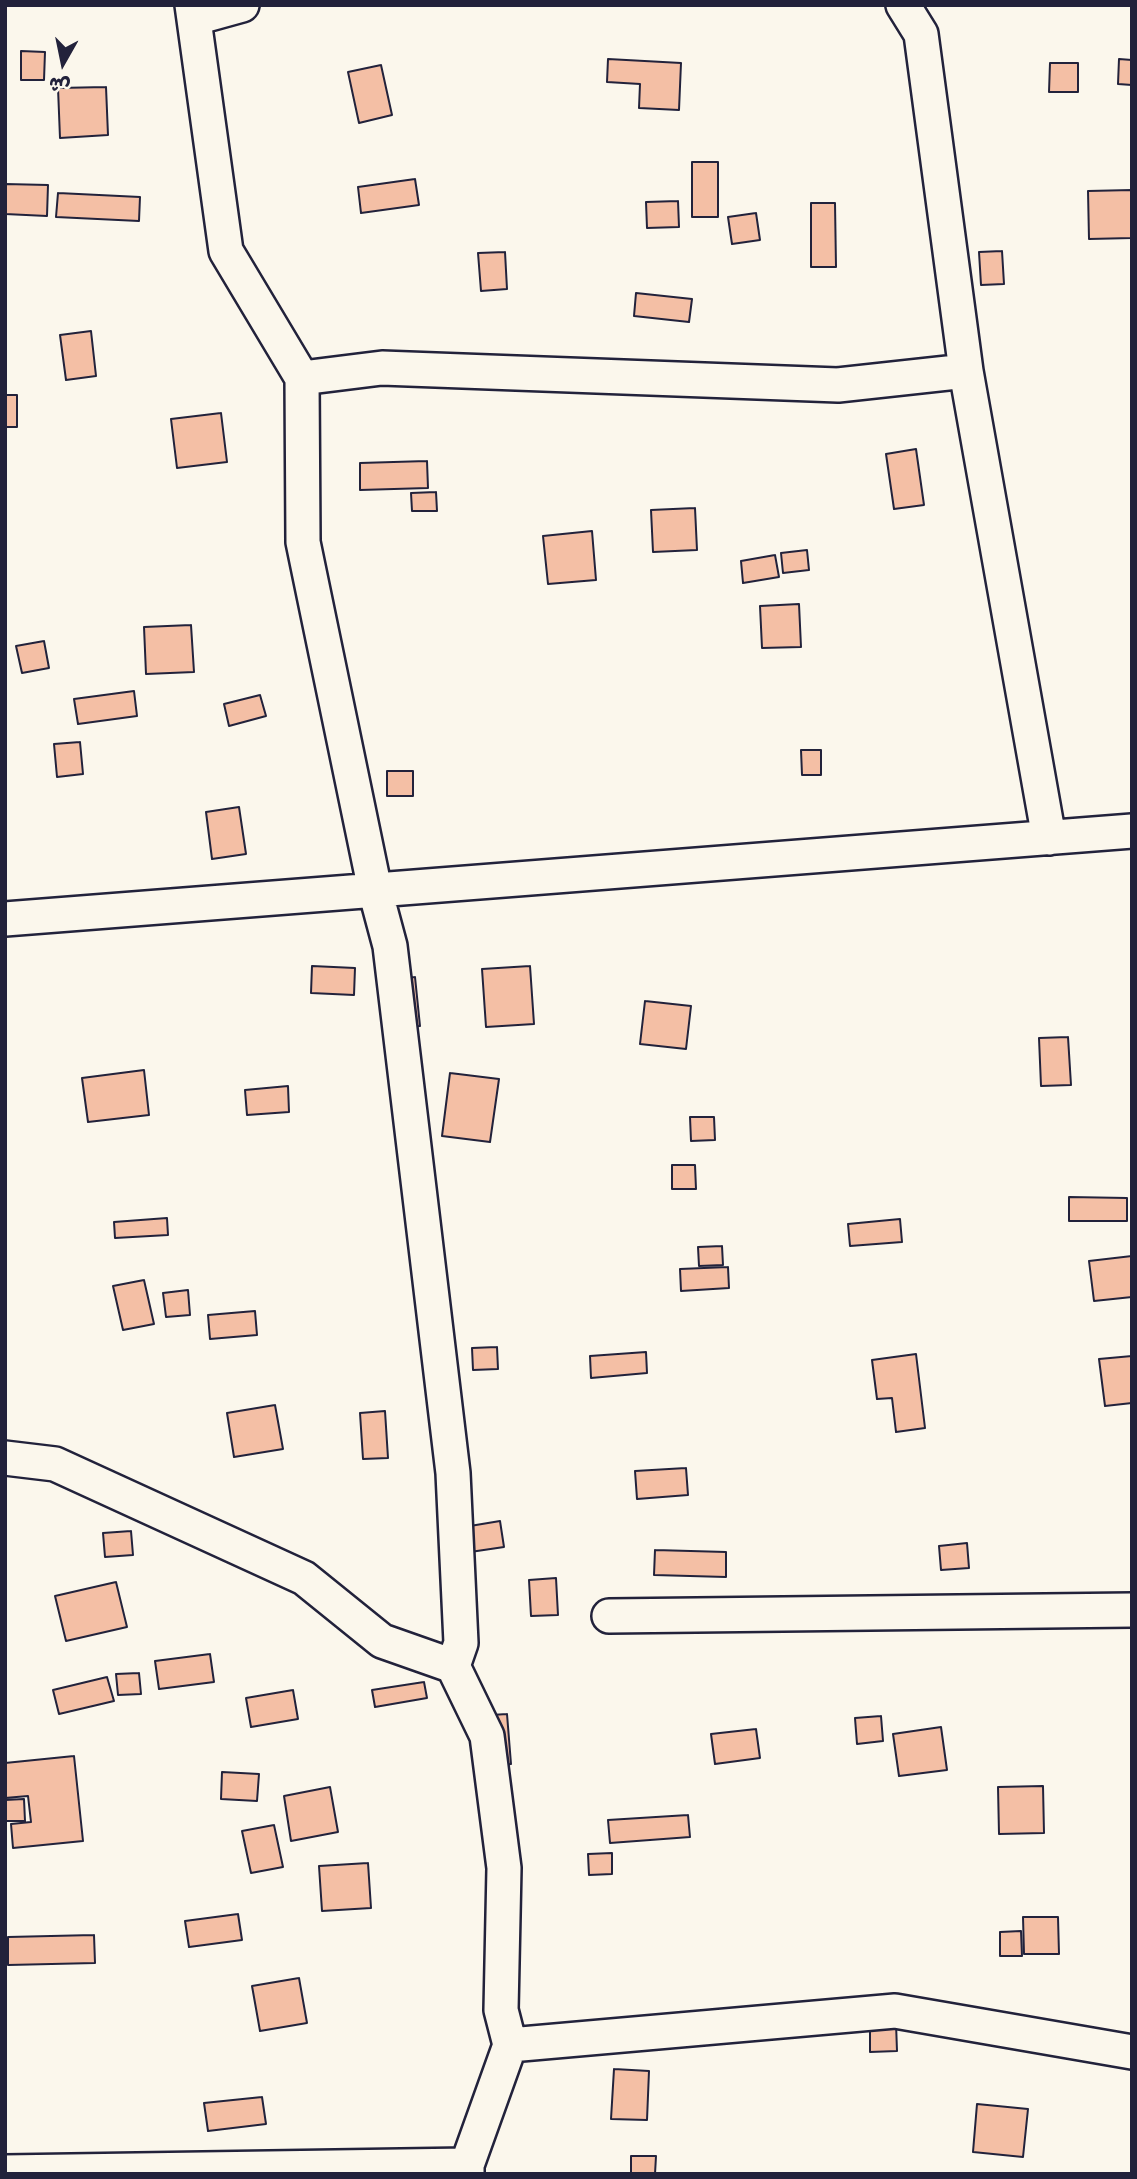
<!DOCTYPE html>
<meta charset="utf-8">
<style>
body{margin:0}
#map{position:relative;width:1137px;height:2179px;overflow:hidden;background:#fbf7ec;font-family:Kalam,"Playpen Sans Arabic",sans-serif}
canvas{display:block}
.frame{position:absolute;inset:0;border:7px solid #22223b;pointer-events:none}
.north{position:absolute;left:28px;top:28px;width:70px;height:70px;-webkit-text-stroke:5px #fbf7ec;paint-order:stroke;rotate:189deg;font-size:19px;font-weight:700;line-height:28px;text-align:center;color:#22223b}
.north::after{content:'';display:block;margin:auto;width:24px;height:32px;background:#22223b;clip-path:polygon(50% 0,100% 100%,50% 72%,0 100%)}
</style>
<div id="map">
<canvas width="1137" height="2179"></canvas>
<div class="frame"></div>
<div class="north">ش</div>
</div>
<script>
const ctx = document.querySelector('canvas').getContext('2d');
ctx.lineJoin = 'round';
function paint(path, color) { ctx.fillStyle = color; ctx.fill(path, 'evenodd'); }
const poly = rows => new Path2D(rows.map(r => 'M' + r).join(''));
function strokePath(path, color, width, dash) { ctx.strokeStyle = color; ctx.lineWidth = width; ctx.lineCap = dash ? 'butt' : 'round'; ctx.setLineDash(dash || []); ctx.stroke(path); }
const building = poly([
 [21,51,45,52,44,80,21,80,21,51],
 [608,59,681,63,679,110,639,108,640,84,607,82,608,59],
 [1119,59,1132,60,1132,85,1118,84,1119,59],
 [1050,63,1078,63,1078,92,1049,92,1050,63],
 [381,65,392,115,359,123,348,72,381,65],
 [106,87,108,135,60,138,58,88,106,87],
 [692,162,718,162,718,217,692,217,692,162],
 [415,179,419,205,361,213,358,187,415,179],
 [5,184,48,185,47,216,5,214,5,184],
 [1132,190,1132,238,1089,239,1088,191,1132,190],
 [58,193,140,197,139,221,56,217,58,193],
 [678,201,679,227,647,228,646,202,678,201],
 [811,203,835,203,836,267,811,267,811,203],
 [756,213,760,240,732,244,728,217,756,213],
 [1002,251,1004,284,981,285,979,252,1002,251],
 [505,252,507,289,481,291,478,253,505,252],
 [636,293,692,299,689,322,634,316,636,293],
 [91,331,96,376,66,380,60,335,91,331],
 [5,395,17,395,17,427,5,427,5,395],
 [221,413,227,462,177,468,171,419,221,413],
 [916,449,924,505,894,509,886,454,916,449],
 [427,461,428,488,360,490,360,463,427,461],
 [436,492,437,511,412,511,411,493,436,492],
 [695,508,697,550,653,552,651,510,695,508],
 [592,531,596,580,548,584,543,536,592,531],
 [807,550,809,570,783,573,781,553,807,550],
 [775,555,779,577,743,583,741,561,775,555],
 [799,604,801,647,762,648,760,606,799,604],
 [191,625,194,672,146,674,144,627,191,625],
 [44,641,49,668,22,673,16,646,44,641],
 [134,691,137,716,78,724,74,699,134,691],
 [260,695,266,716,229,726,224,704,260,695],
 [80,742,83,774,57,777,54,744,80,742],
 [801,750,821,750,821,775,802,775,801,750],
 [387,771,413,771,413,796,387,796,387,771],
 [239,807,246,854,212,859,206,812,239,807],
 [312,966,355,968,354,995,311,993,312,966],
 [530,966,534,1024,486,1027,482,969,530,966],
 [415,977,420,1026,396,1028,391,979,415,977],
 [645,1001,691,1006,686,1049,640,1044,645,1001],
 [1068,1037,1071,1085,1041,1086,1039,1038,1068,1037],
 [144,1070,149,1115,88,1122,82,1078,144,1070],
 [450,1073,499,1079,490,1142,442,1136,450,1073],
 [288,1086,289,1112,247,1115,245,1090,288,1086],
 [690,1117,714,1117,715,1140,691,1141,690,1117],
 [672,1165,695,1165,696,1189,672,1189,672,1165],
 [1069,1197,1127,1198,1127,1221,1069,1221,1069,1197],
 [167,1218,168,1235,115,1238,114,1222,167,1218],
 [900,1219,902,1242,850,1246,848,1224,900,1219],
 [722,1246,723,1265,699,1266,698,1247,722,1246],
 [1132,1256,1132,1297,1094,1301,1089,1261,1132,1256],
 [728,1267,729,1288,681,1291,680,1269,728,1267],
 [144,1280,154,1324,123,1330,113,1286,144,1280],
 [188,1290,190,1315,166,1317,163,1293,188,1290],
 [255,1311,257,1335,210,1339,208,1315,255,1311],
 [497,1347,498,1369,473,1370,472,1348,497,1347],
 [646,1352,647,1373,591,1378,590,1356,646,1352],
 [916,1354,925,1428,896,1432,892,1398,877,1399,872,1360,916,1354],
 [1132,1356,1132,1403,1105,1406,1099,1359,1132,1356],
 [275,1405,283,1449,234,1457,227,1413,275,1405],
 [385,1411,388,1458,363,1459,360,1413,385,1411],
 [686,1468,688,1495,637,1499,635,1471,686,1468],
 [500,1521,504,1547,450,1555,446,1530,500,1521],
 [131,1531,133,1555,105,1557,103,1533,131,1531],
 [967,1543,969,1568,941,1570,939,1546,967,1543],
 [655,1550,726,1552,726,1577,654,1575,655,1550],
 [556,1578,558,1615,531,1616,529,1580,556,1578],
 [116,1582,127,1627,66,1641,55,1596,116,1582],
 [210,1654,214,1682,159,1689,155,1661,210,1654],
 [139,1673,141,1694,118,1695,116,1674,139,1673],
 [107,1677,114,1701,59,1714,53,1690,107,1677],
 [424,1682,427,1698,375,1707,372,1690,424,1682],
 [293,1690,298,1719,251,1727,246,1698,293,1690],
 [507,1714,511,1764,480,1767,476,1716,507,1714],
 [881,1716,883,1741,857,1744,855,1718,881,1716],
 [941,1727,947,1770,899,1776,893,1734,941,1727],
 [756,1729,760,1758,715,1764,711,1734,756,1729],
 [74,1756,83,1841,13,1848,11,1824,31,1822,28,1796,5,1798,5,1763,74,1756],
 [222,1772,259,1774,257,1801,221,1799,222,1772],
 [1043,1786,1044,1833,999,1834,998,1787,1043,1786],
 [330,1787,338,1832,291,1841,284,1796,330,1787],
 [24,1799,25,1821,5,1821,5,1800,24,1799],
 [688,1815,690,1837,610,1843,608,1820,688,1815],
 [274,1825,283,1867,251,1873,242,1831,274,1825],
 [612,1853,612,1874,589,1875,588,1854,612,1853],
 [368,1863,371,1908,322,1911,319,1866,368,1863],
 [238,1914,242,1940,189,1947,185,1921,238,1914],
 [1023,1917,1058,1917,1059,1954,1024,1954,1023,1917],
 [1021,1931,1022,1956,1000,1956,1000,1932,1021,1931],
 [94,1935,95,1963,8,1965,8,1937,94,1935],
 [299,1978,307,2023,260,2031,252,1986,299,1978],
 [896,2023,897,2051,870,2052,870,2024,896,2023],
 [614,2069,649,2071,647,2120,611,2119,614,2069],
 [262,2097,266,2124,208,2131,204,2103,262,2097],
 [977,2104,1028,2109,1023,2157,973,2152,977,2104],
 [631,2156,656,2156,655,2174,631,2174,631,2156]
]);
const minor = poly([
 [192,5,226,251,302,378,303,542,375,890,390,946,453,1473,461,1643,453,1666,487,1736,504,1868,501,2010,510,2045,467,2165,467,2174],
 [903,5,921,34,966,371,1049,838],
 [195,18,242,5],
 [302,378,382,368,838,385,966,371],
 [5,919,1132,831],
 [5,1458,55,1464,304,1578,382,1641,453,1666],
 [609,1616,1132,1610],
 [510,2045,895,2011,1132,2052],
 [5,2172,467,2165]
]);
paint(building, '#f4bfa5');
strokePath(building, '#22223b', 2);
strokePath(minor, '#22223b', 38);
strokePath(minor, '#fbf7ec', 33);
</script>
